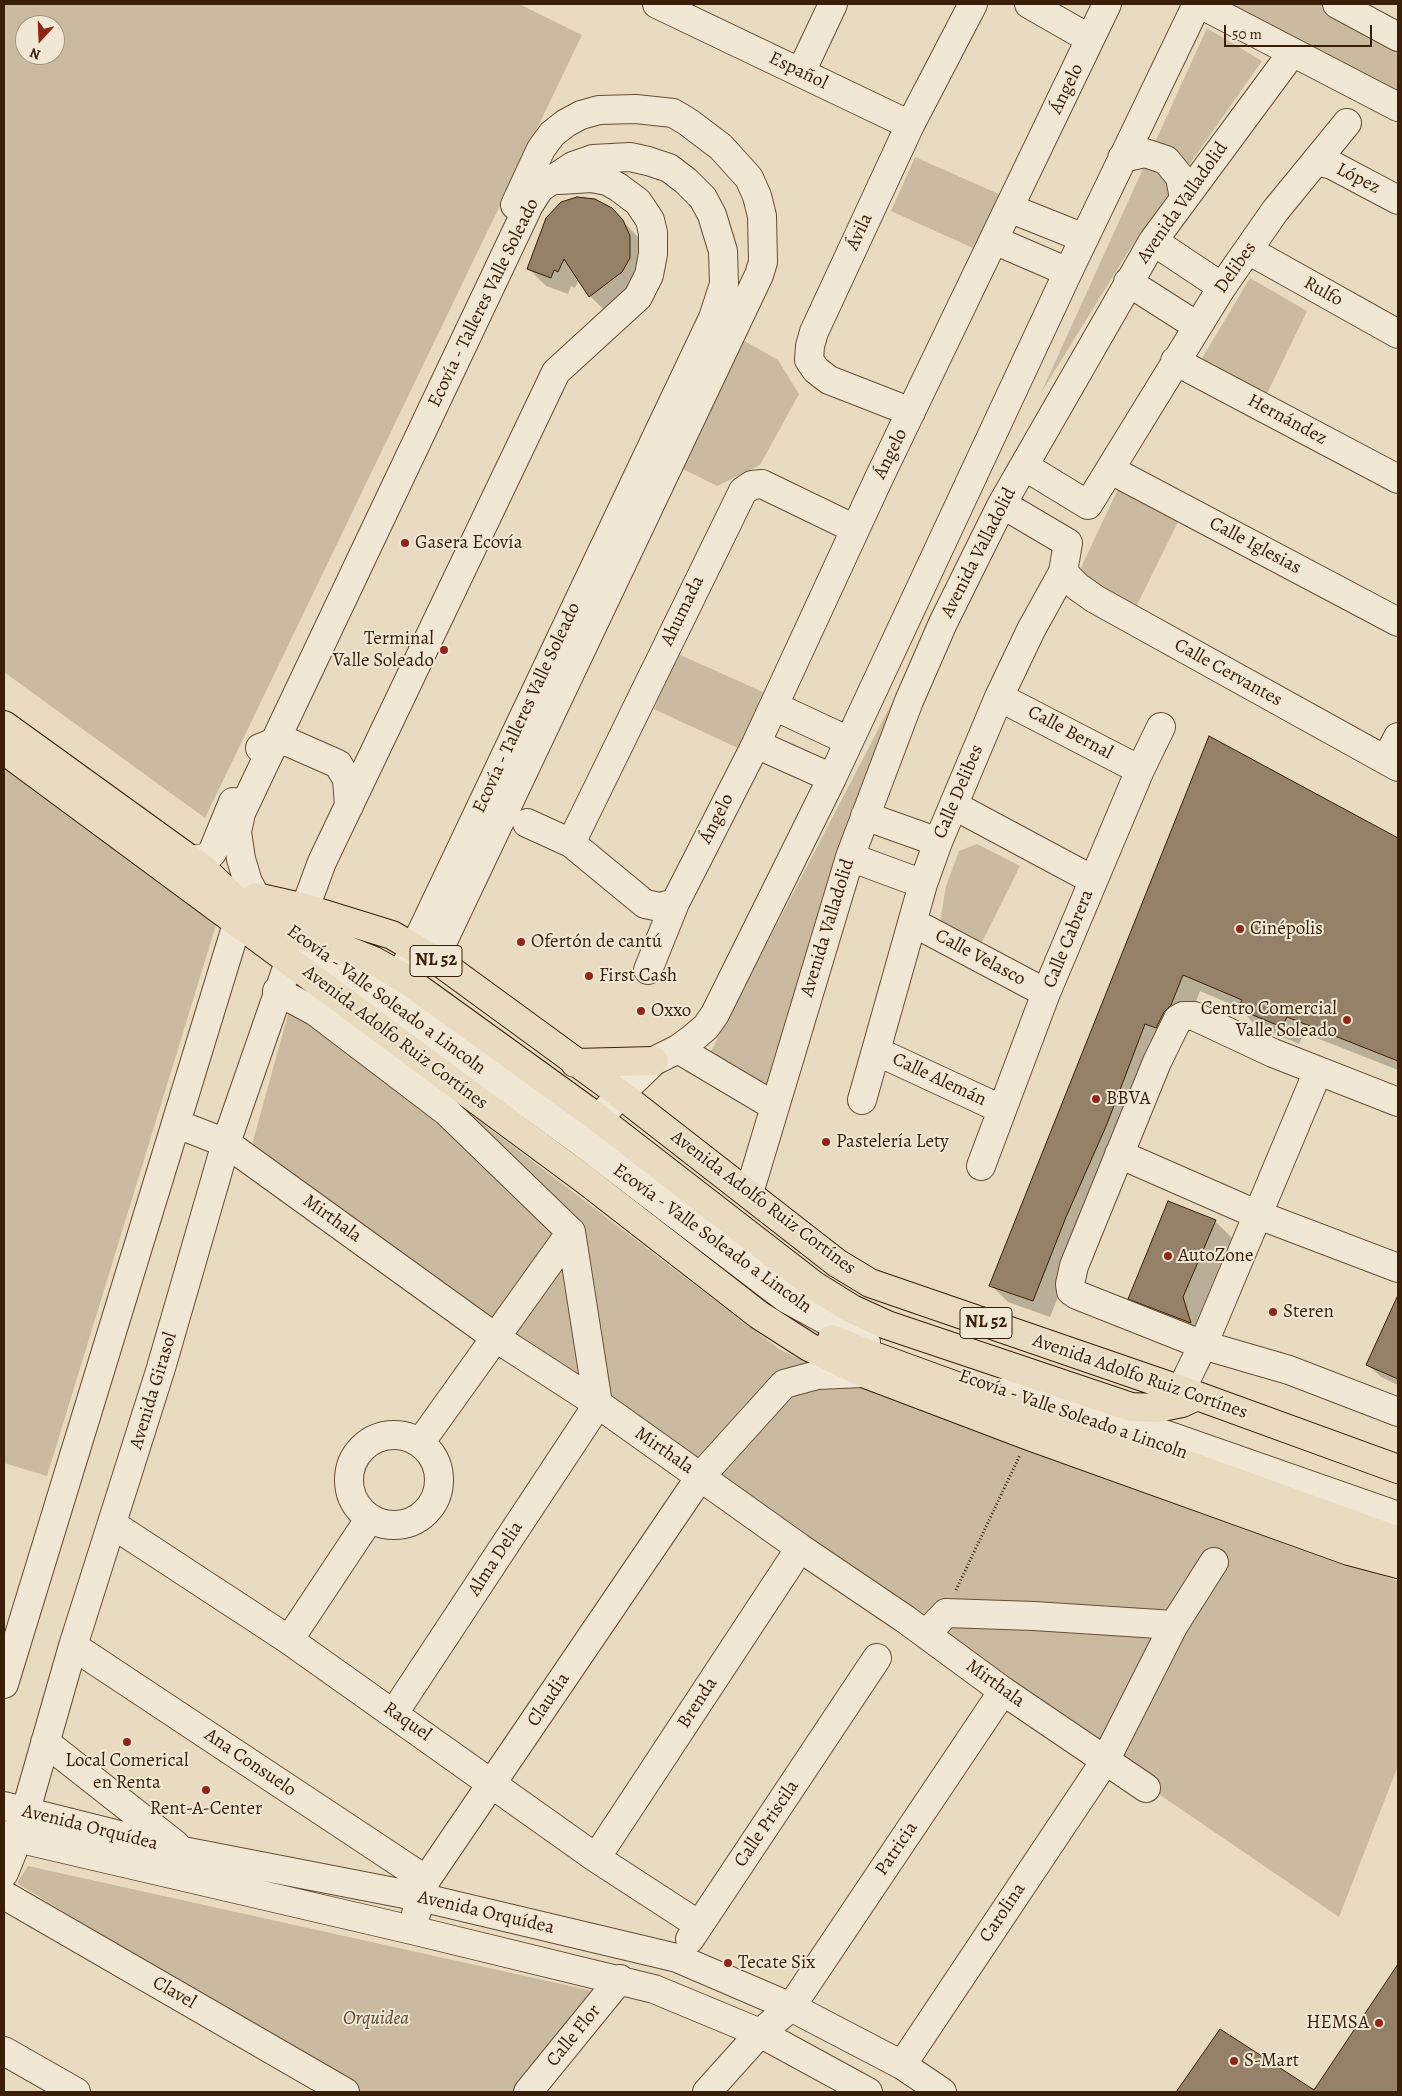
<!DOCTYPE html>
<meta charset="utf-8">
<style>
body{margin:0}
#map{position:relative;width:1402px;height:2096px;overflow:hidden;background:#e8dbbf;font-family:Alegreya,serif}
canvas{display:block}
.frame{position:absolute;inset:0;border:5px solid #3a1f08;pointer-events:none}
.north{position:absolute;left:15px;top:15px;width:50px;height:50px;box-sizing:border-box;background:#f0e8d5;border:1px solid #a79883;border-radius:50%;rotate:200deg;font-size:14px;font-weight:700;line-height:20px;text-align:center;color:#3a1f08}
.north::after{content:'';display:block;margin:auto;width:18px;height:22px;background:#8f2418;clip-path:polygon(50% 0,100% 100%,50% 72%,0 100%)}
.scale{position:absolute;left:1224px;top:25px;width:148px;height:22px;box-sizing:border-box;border:2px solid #3a1f08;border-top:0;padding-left:6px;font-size:15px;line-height:18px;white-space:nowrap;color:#3a1f08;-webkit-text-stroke:4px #f0e8d5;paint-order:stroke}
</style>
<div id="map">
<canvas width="1402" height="2096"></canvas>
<div class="frame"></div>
<div class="north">N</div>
<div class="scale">50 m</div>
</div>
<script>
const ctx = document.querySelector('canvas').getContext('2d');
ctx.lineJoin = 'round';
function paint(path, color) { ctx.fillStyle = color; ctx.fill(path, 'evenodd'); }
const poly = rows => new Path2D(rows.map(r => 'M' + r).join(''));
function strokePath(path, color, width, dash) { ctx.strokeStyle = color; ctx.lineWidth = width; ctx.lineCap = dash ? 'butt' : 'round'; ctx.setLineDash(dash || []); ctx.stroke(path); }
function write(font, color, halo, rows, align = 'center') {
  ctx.font = font + ' Alegreya,serif'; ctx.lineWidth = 4; ctx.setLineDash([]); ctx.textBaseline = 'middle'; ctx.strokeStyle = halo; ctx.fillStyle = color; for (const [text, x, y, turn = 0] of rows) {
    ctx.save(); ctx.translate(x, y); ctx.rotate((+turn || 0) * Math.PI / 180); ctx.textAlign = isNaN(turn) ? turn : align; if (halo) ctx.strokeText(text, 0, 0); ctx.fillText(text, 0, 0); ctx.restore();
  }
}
const green = poly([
 [4,4,519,4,582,35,205,818,4,672],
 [25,25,55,25,55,55,25,55],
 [1231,4,1321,4,1358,21,1398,48,1398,94],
 [1207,28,1262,61,1128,252,1041,393],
 [915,157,1001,195,975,249,891,211],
 [1250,278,1307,311,1264,400,1198,365],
 [741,339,778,360,799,394,760,465,717,486,679,467],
 [1118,489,1179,520,1137,605,1077,576],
 [676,653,763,692,740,749,654,709],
 [894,699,763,1095,708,1057],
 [4,766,216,925,47,1476,4,1463],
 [977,844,1020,866,979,948,940,922,946,886,959,851],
 [297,982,779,1349,825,1372,1398,1581,1398,1766,1339,1917,1078,1739,251,1148],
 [28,1866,611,1995,523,2092,354,2092,17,1883]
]);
const shadow = poly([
 [611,209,639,238,646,276,607,313,590,296,579,279,575,288,571,286,568,294,546,286,529,269],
 [1210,738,1398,840,1398,1070,1304,1033,1299,1044,1256,1026,1240,1008,1200,991,1188,1022,1162,1041,1050,1317,1008,1302,991,1285],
 [1215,1221,1232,1238,1200,1315,1207,1339,1147,1315,1130,1298],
 [1398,1300,1398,1385,1381,1377,1368,1365],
 [1398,1967,1398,2092,1177,2092,1221,2031,1315,2091]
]);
const building = poly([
 [577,197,595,199,612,208,623,220,630,236,630,258,622,272,589,297,564,259,558,272,554,270,551,278,527,269,546,218,561,202,577,197],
 [1209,736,1398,838,1398,1061,1287,1017,1282,1027,1238,1009,1242,1000,1183,975,1171,1005,1164,1012,1156,1028,1145,1024,1107,1124,1066,1217,1033,1301,989,1286,1209,736],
 [1168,1201,1216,1220,1183,1297,1191,1323,1128,1299,1168,1201],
 [1398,1295,1398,1379,1366,1365,1398,1295],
 [1398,1964,1398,2092,1176,2092,1220,2029,1314,2090,1398,1964]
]);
const path = poly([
 [956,1590,1020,1455]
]);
const minor = poly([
 [657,4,910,125],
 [1029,4,1090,39],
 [1200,4,1398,107],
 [1337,4,1398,37],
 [801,72,833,4],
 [1122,158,1145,153,1166,160,1180,177,1184,199],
 [1316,161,1332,165,1398,200],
 [1009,208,1084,238],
 [994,240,1068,272],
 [1153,241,1222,287],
 [1248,250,1398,334],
 [1128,282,1197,326],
 [1175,361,1398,479],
 [911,412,829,380,816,370,809,360,810,346,814,332,910,125,973,4],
 [1024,466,1088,505,1222,287,1275,211,1347,123],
 [1111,470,1398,622],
 [1063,572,1078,587,1095,599,1398,767],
 [999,697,1140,770],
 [774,706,849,741],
 [756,744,832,778],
 [260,748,275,742,288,742,338,764,347,779,349,806],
 [1386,760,1398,737],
 [955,806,1093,880],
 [865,816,938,842],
 [527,823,571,843,645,904,660,907,675,903],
 [571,843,743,491,752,485,762,484,855,529],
 [850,857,923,884],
 [190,860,205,858,212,853,233,802],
 [914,923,1046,993],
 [434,960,759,275,763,262,762,216,757,196,749,178,721,147,688,122,673,113,636,109,599,110,581,115,566,123,552,134,541,149,515,205],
 [648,970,675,903,756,744,879,478,1107,4],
 [277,991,316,1012,446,1111,571,1232,598,1404,394,1713],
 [678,1049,774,1106],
 [876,1051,1001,1109],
 [862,1100,923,884,938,842,999,697,1031,630,1063,572,1068,543,1002,504],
 [1398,1102,1273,1053,1194,1016,1183,1016,1178,1019,1157,1062,1074,1266,1070,1284,1071,1291,1077,1295,1203,1345,1289,1370,1398,1412],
 [177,1124,226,1143,496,1338,598,1404,800,1548,905,1619,1003,1691,1146,1788],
 [584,1137,620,1094,654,1061,678,1049,693,1038,706,1027,715,1014,832,778,1068,272,1197,4],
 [1119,1154,1256,1214,1398,1268],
 [981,1166,1046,993,1140,770,1161,727],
 [749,1193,850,857,909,701,943,623,1002,504,1153,241,1292,53],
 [853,1322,808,1300,727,1240,588,1132,415,1008,406,989,405,967,713,318,724,284,723,251,712,215,703,198,686,181,669,168,648,161,630,157,593,159,573,166,540,188,529,205,241,813,237,832,241,859,248,882,256,897,276,920,581,1142,787,1299,866,1342],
 [1015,1382,1398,1516],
 [1181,1390,1203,1345,1318,1071],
 '349 1480a45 45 0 1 1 90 0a45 45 0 1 1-90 0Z',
 [420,1443,571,1232],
 [112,1524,289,1640,596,1858,699,1925],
 [926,1634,946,1613,1034,1616,1174,1625],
 [289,1640,370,1518],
 [73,1646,426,1880],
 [4,1684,237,924,234,901],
 [45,1742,176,1845],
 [4,1806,183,1851,420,1897,677,1958,791,2007,902,2065,942,2092],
 [4,1835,412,1930,654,1989,760,2033,868,2092],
 [596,1858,800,1548],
 [4,1873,18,1838,73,1646,161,1368,226,1143,290,959,305,908,322,862,556,372,638,297,649,275,653,254,653,233,650,220,638,202,618,187,607,181,592,178,559,180],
 [4,1895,345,2092],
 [416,1914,426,1880,700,1477,784,1384,817,1375,863,1373],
 [690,1939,877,1658],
 [4,2051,76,2092],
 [902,2065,1105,1761,1174,1625,1214,1562],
 [528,2092,620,1979],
 [707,2092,760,2033,791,2007,1003,1691]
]);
const major = poly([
 [4,725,202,868,243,907,296,934,344,949,374,961,404,978,598,1118,815,1286,852,1309,887,1325,1131,1407,1157,1408,1182,1403,1197,1396],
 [4,750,584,1179,759,1315,809,1347,863,1373,1029,1436,1349,1551,1398,1564],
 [241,913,243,907,256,897,305,908,392,935,442,964,620,1094,837,1263,870,1283,1181,1390,1398,1469],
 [575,1063,654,1061],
 [832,1339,863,1352,973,1392,1185,1464,1398,1541]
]);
const markers = [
 [405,543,5,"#8f2418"],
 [444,650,5,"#8f2418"],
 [1240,929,5,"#8f2418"],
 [521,942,5,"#8f2418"],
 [589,976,5,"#8f2418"],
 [641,1011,5,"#8f2418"],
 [1347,1020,5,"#8f2418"],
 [1096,1099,5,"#8f2418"],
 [826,1142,5,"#8f2418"],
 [1168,1256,5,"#8f2418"],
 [1273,1312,5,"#8f2418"],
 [127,1742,5,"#8f2418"],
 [206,1790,5,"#8f2418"],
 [728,1963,5,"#8f2418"],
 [1379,2023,5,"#8f2418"],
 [1234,2061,5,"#8f2418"]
];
const shields = [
 [436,961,52],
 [986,1323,52]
];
const shieldNames = [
 ["NL 52",436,961],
 ["NL 52",986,1323]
];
const streetNames = [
 ["Español",798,71,26],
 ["Ángelo",1067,89,-64],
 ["López",1358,179,27],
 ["Avenida Valladolid",1183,203,-55],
 ["Ávila",860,232,-65],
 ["Delibes",1236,268,-55],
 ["Rulfo",1323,292,29],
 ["Ecovía - Talleres Valle Soleado",484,303,-64],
 ["Hernández",1287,420,28],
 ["Ángelo",891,454,-64],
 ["Calle Iglesias",1255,546,28],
 ["Avenida Valladolid",979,553,-63],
 ["Ahumada",683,611,-64],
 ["Calle Cervantes",1228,673,29],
 ["Ecovía - Talleres Valle Soleado",527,708,-65],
 ["Calle Bernal",1070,733,28],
 ["Calle Delibes",959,792,-67],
 ["Ángelo",717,819,-63],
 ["Avenida Valladolid",828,928,-73],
 ["Calle Cabrera",1069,939,-68],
 ["Calle Velasco",980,958,28],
 ["Ecovía - Valle Soleado a Lincoln",386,1000,36],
 ["Avenida Adolfo Ruiz Cortínes",395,1038,37],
 ["Calle Alemán",939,1080,25],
 ["Avenida Adolfo Ruiz Cortínes",763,1203,37],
 ["Mirthala",332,1219,36],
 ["Ecovía - Valle Soleado a Lincoln",712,1239,36],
 ["Avenida Adolfo Ruiz Cortínes",1140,1377,19],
 ["Avenida Girasol",154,1391,-73],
 ["Ecovía - Valle Soleado a Lincoln",1073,1415,19],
 ["Mirthala",664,1451,35],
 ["Alma Delia",496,1559,-57],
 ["Mirthala",995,1684,36],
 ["Claudia",549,1700,-56],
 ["Brenda",698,1703,-57],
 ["Raquel",407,1722,35],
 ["Ana Consuelo",250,1763,34],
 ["Calle Priscila",767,1824,-56],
 ["Avenida Orquídea",90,1828,14],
 ["Patricia",897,1849,-56],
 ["Avenida Orquídea",486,1913,13],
 ["Carolina",1003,1913,-56],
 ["Clavel",174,1993,30],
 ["Calle Flor",574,2036,-51]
];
const poiNames = [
 ["Gasera Ecovía",415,543],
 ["Terminal",434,639,"right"],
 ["Valle Soleado",434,661,"right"],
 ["Cinépolis",1250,929],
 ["Ofertón de cantú",531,942],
 ["First Cash",599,976],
 ["Centro Comercial",1337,1009,"right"],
 ["Valle Soleado",1337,1031,"right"],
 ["Oxxo",651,1011],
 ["BBVA",1106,1099],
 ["Pastelería Lety",836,1142],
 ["AutoZone",1178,1256],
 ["Steren",1283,1312],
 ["Local Comerical",127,1761,"center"],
 ["en Renta",127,1783,"center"],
 ["Rent-A-Center",206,1809,"center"],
 ["Tecate Six",738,1963],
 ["HEMSA",1369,2023,"right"],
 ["S-Mart",1244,2061]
];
const parkNames = [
 ["Orquidea",376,2019]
];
paint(green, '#cabba0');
paint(shadow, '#0003');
paint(building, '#948167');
strokePath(building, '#3a1f08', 1);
strokePath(minor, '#664e36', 30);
strokePath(major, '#3a1f08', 30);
strokePath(path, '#3a1f08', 3, [1, 2.5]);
strokePath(minor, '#f0e8d5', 28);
strokePath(major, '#e8dbbf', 28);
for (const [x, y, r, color] of markers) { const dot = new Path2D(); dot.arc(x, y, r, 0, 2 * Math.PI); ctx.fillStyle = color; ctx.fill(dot); strokePath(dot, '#f0e8d5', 2); }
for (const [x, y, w] of shields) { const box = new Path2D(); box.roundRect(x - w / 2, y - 15.5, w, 31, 4); ctx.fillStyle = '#f0e8d5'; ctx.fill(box); strokePath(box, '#3a1f08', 1); }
write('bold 18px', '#3a1f08', null, shieldNames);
write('19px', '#3a1f08', '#f0e8d5', streetNames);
write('19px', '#3a1f08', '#f0e8d5', poiNames, 'left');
write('italic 19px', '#5e462e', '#f0e8d5', parkNames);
</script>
